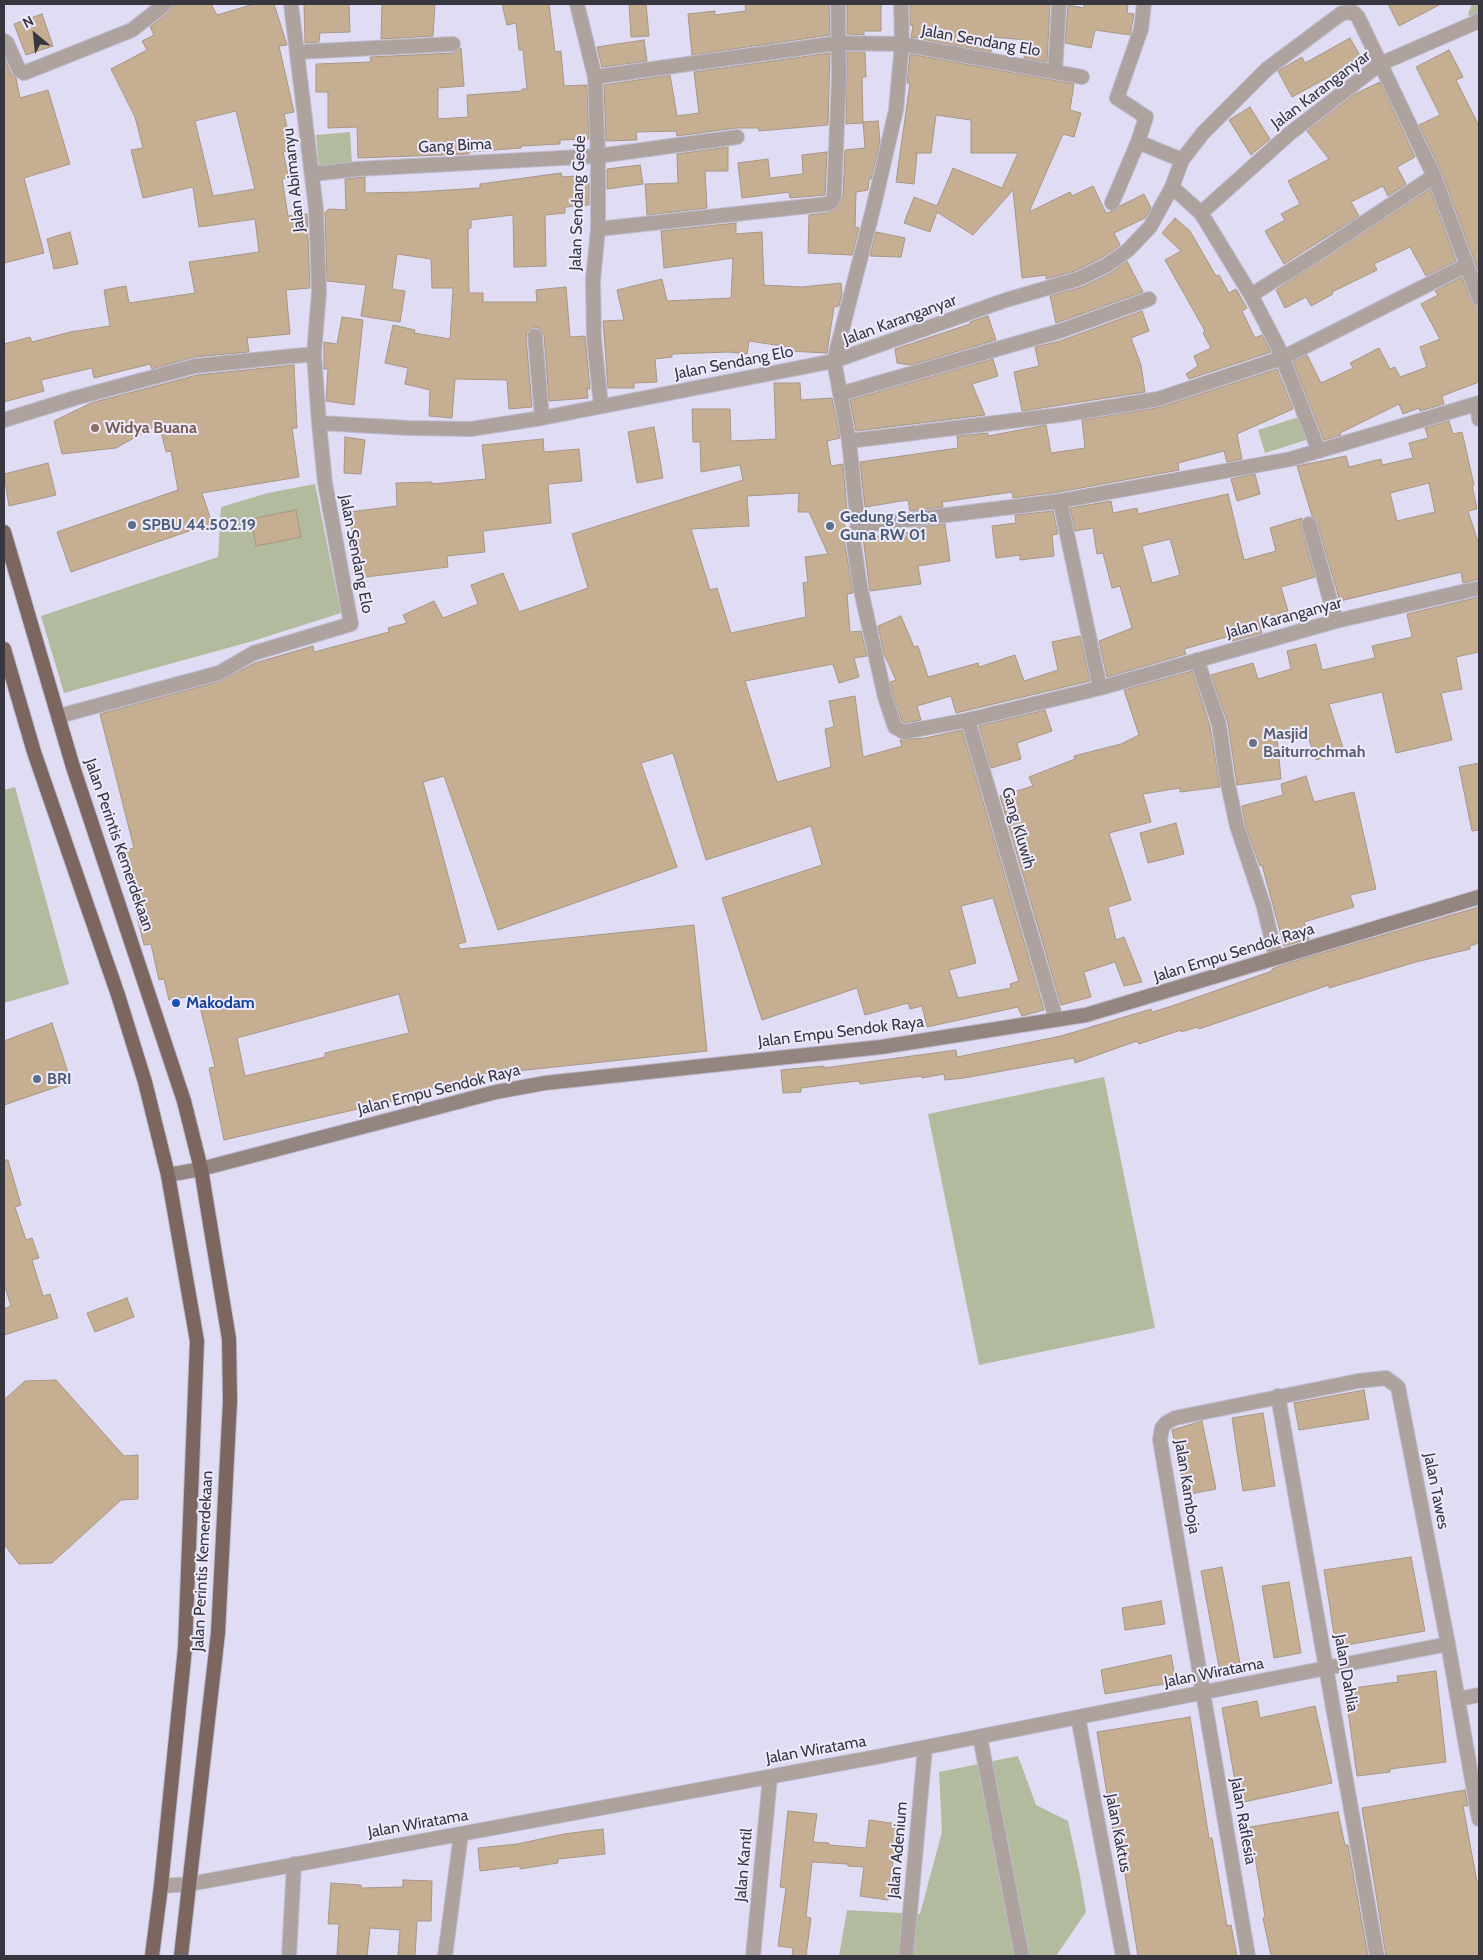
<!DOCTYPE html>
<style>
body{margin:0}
#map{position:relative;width:1483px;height:1960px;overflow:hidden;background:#e0dcf3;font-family:Cabin,sans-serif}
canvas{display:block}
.frame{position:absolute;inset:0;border:5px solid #38363f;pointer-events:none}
.north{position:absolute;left:10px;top:10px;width:50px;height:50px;-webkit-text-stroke:4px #edeafd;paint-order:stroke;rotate:332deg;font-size:14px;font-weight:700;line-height:20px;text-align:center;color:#38363f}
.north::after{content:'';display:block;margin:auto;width:18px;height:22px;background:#38363f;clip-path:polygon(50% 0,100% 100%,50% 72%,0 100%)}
</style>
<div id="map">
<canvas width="1483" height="1960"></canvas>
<div class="frame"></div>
<div class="north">N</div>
</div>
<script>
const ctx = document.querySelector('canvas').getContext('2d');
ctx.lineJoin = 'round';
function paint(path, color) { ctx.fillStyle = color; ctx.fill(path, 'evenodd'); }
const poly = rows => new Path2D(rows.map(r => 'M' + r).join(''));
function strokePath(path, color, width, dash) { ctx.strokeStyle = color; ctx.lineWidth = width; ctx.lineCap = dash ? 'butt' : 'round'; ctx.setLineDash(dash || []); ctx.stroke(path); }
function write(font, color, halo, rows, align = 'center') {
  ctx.font = font + ' Cabin,sans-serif'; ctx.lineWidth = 4; ctx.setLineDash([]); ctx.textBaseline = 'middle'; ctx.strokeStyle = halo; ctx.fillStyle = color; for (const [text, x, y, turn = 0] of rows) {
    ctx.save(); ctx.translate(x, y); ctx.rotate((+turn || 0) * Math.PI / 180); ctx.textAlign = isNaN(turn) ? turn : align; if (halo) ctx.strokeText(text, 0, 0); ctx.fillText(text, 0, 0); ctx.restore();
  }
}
const green = poly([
 [1472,4,1479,4,1479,28,1468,14],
 [350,132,352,164,319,167,316,135],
 [1299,417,1306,440,1265,453,1258,430],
 [315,484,341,613,253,641,64,693,41,616,218,557,221,507,268,493],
 [15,787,69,984,4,1003,4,790],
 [1104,1077,1155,1328,979,1365,928,1114],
 [1018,1756,1036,1805,1068,1821,1080,1876,1086,1912,1056,1956,839,1956,847,1910,920,1914,942,1832,939,1772]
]);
const building = poly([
 [174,4,211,4,217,15,254,4,274,4,287,45,279,46,294,112,284,114,292,150,283,152,289,178,282,179,288,216,307,214,310,288,286,290,290,334,247,338,249,352,194,357,152,369,150,364,94,378,92,368,41,380,44,391,4,402,4,344,30,337,32,342,70,332,110,326,104,290,126,286,129,303,195,293,189,262,259,252,255,219,199,227,193,187,143,198,131,150,143,148,135,117,111,69,147,50,142,41,154,35,150,27,170,11,174,4],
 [236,111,255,189,213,196,195,121,236,111],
 [304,4,349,4,350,32,320,33,319,42,305,43,304,4],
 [382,4,435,4,433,36,381,39,382,4],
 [502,4,549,4,555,52,561,51,564,86,587,85,589,139,560,140,560,144,521,146,521,148,469,152,469,154,358,158,357,127,328,128,328,92,316,92,316,64,371,62,370,57,453,53,461,48,464,86,438,88,438,119,468,117,467,95,522,91,522,89,527,89,523,50,519,50,516,23,507,25,502,4],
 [629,4,646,4,649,36,631,37,629,4],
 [745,4,829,4,830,35,692,55,688,14,715,11,715,15,746,11,745,4],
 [847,4,881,4,881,31,864,31,864,35,847,34,847,4],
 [910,4,1050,4,1047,62,1024,58,1026,40,993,37,991,52,911,37,913,26,910,25,910,4],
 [1084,4,1128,4,1127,13,1134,14,1130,35,1095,30,1091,48,1065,43,1068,5,1084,8,1084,4],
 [1388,4,1441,4,1399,26,1388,4],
 [42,14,53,46,26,55,14,24,42,14],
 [1350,38,1362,59,1292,97,1278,71,1302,57,1305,63,1350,38],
 [644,40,647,61,602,67,597,47,644,40],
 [1449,50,1463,77,1456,80,1479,126,1479,273,1442,173,1419,125,1440,115,1416,67,1449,50],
 [847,52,865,52,866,77,862,77,863,123,846,124,847,52],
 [830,53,828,125,759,131,758,128,736,128,677,136,676,131,636,132,637,140,606,141,604,85,670,75,677,116,699,113,694,72,830,53],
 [910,54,1074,84,1070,110,1081,113,1074,137,1063,134,1029,212,1070,192,1072,196,1093,186,1106,213,1117,210,1120,206,1144,194,1151,208,1145,218,1114,233,1120,245,1103,257,1075,271,1046,279,1046,275,1022,278,1013,190,973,235,937,212,930,232,904,223,914,197,937,206,953,168,1002,188,1018,153,971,153,971,120,936,115,931,153,915,153,917,154,914,184,896,182,910,83,907,83,910,54],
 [4,57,11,74,16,78,20,98,48,90,70,164,24,178,44,253,4,263,4,57],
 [1380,82,1415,157,1397,167,1406,184,1388,196,1383,186,1351,202,1359,216,1284,264,1265,231,1285,220,1281,214,1300,204,1288,181,1329,159,1307,131,1355,94,1380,82],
 [1250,107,1270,139,1251,155,1229,120,1250,107],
 [878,121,880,141,871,179,869,179,868,190,856,192,855,227,859,228,852,255,808,253,809,215,828,213,838,206,843,197,845,150,865,148,863,122,878,121],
 [728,147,728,171,705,171,707,208,647,215,645,184,678,183,677,154,728,147],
 [827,152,825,195,790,198,789,192,742,198,738,163,768,159,770,178,803,174,802,155,827,152],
 [640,165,643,184,607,189,607,169,640,165],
 [561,173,562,177,589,175,589,205,565,207,565,213,545,215,546,266,514,267,513,215,471,220,471,228,468,229,469,293,483,293,483,302,537,302,536,290,566,287,570,337,585,336,590,389,587,389,588,398,549,401,544,335,539,328,534,327,527,332,526,337,532,407,509,409,507,380,455,379,452,418,429,416,430,390,405,384,408,368,385,363,393,325,415,330,414,333,450,339,453,288,432,288,431,259,397,254,392,289,405,291,400,322,361,316,366,285,327,281,325,212,329,209,346,210,345,179,365,177,365,193,417,192,480,188,480,184,561,173],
 [1430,189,1456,261,1426,276,1410,247,1374,264,1377,270,1332,292,1333,294,1311,306,1306,297,1285,308,1276,290,1430,189],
 [1175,218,1190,231,1216,276,1219,275,1229,293,1236,289,1247,308,1242,311,1255,338,1262,335,1271,352,1189,379,1186,374,1198,366,1194,356,1211,348,1203,333,1205,331,1165,260,1181,251,1162,233,1175,218],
 [736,223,736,234,762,232,764,285,802,287,841,283,842,294,839,306,834,307,827,353,788,351,789,347,749,341,747,354,729,352,672,354,672,357,655,359,657,382,634,383,634,388,608,388,603,321,624,320,617,290,662,279,667,301,731,298,733,258,664,268,661,231,736,223],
 [70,232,78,264,54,269,47,239,70,232],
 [876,232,905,238,901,257,870,256,876,232],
 [1127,261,1143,292,1056,323,1050,296,1082,287,1111,273,1127,261],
 [1462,277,1471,301,1479,307,1479,382,1442,396,1444,404,1420,411,1419,408,1403,414,1399,404,1340,433,1341,435,1324,440,1293,362,1307,355,1321,383,1353,368,1350,363,1379,348,1390,369,1395,367,1400,377,1427,367,1420,347,1440,339,1421,304,1438,295,1435,291,1462,277],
 [1142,311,1149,331,1131,338,1141,365,1145,392,1022,411,1014,372,1039,366,1035,347,1060,341,1142,311],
 [988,316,996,340,911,365,897,363,895,349,970,324,970,322,988,316],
 [342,317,363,320,354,405,326,401,328,369,324,369,324,342,337,344,342,317],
 [993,359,998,376,972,384,985,415,856,431,850,400,993,359],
 [294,365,297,428,292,428,299,477,202,493,212,523,71,572,57,532,178,490,171,451,166,452,159,424,116,448,62,454,54,421,91,403,197,375,294,365],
 [1277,369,1293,409,1237,434,1242,459,1227,462,1224,451,1178,463,1179,470,1059,492,1013,498,1012,492,942,502,943,507,910,511,908,500,865,507,860,462,958,448,957,436,988,433,988,436,1046,425,1051,453,1085,448,1082,420,1161,407,1277,369],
 [774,383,800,383,801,400,832,398,840,438,827,441,831,466,843,464,847,510,838,511,847,530,844,539,853,593,847,594,850,632,861,631,867,656,854,658,859,677,839,683,833,664,745,681,777,782,831,767,825,729,834,727,829,701,855,696,863,757,902,746,900,740,925,738,962,730,1044,1010,1022,1016,1018,1007,927,1027,922,1006,910,1009,908,1003,865,1015,857,988,762,1020,722,898,822,865,811,826,706,860,673,753,641,763,677,867,498,930,444,776,423,782,466,942,458,944,460,949,694,925,707,1051,507,1072,507,1068,417,1092,418,1095,224,1140,209,1068,215,1067,197,995,169,1000,164,979,159,980,151,944,144,945,121,851,134,848,100,714,221,681,255,663,313,646,314,652,389,632,388,628,407,623,403,615,434,601,443,618,478,604,471,585,503,573,519,612,588,588,572,534,743,480,740,465,701,472,700,442,693,442,692,409,730,409,731,441,776,439,774,383],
 [799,493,798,512,809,512,828,554,805,557,808,582,803,583,806,617,731,633,717,588,710,590,691,529,749,526,747,496,799,493],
 [993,898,1019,981,1010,984,1011,988,958,998,949,970,976,963,961,906,993,898],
 [399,994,409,1033,325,1053,325,1057,245,1076,237,1038,399,994],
 [1449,421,1453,434,1462,432,1474,485,1472,485,1477,509,1468,511,1479,545,1479,579,1463,583,1461,572,1340,601,1317,522,1312,516,1297,466,1346,456,1349,467,1381,459,1382,465,1413,458,1409,443,1428,438,1425,428,1449,421],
 [1429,483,1435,512,1397,521,1390,493,1429,483],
 [654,427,663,478,637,483,628,432,654,427],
 [345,437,365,440,361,474,344,473,345,437],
 [543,439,544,452,579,449,582,481,548,484,551,523,483,531,485,552,447,556,448,567,358,578,349,512,397,506,396,483,432,482,432,484,486,479,482,445,543,439],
 [48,463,56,495,9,506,4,474,48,463],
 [1255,474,1260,494,1237,501,1231,479,1255,474],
 [1228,494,1244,560,1276,551,1270,528,1302,518,1301,526,1315,577,1281,587,1288,611,1258,620,1262,633,1232,641,1230,636,1184,649,1186,654,1107,677,1099,641,1132,628,1120,586,1112,588,1103,553,1097,554,1093,528,1075,531,1070,508,1111,501,1113,513,1137,508,1138,514,1228,494],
 [1170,539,1180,575,1152,583,1142,546,1170,539],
 [296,510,301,537,256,546,251,519,296,510],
 [1053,511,1058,534,1052,535,1054,556,1020,560,1020,555,996,558,992,526,1016,523,1015,515,1053,511],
 [945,524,950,561,918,566,921,584,870,591,863,538,912,532,911,528,945,524],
 [1479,597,1479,652,1456,657,1462,689,1441,693,1452,740,1396,753,1382,692,1329,704,1344,751,1316,760,1305,728,1277,738,1281,779,1237,785,1228,723,1211,675,1253,663,1258,679,1291,669,1287,651,1316,644,1322,670,1375,658,1372,646,1412,637,1407,614,1479,597],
 [901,616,914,647,918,646,928,677,978,663,979,667,1015,655,1024,681,1058,670,1052,642,1080,636,1090,681,956,713,951,696,917,706,921,720,905,723,902,721,893,695,890,682,896,680,884,654,878,626,901,616],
 [1192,671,1210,726,1220,787,1180,792,1180,788,1143,794,1151,822,1109,833,1131,900,1108,907,1116,940,1124,937,1142,982,1124,986,1115,962,1084,972,1091,997,1061,1005,1000,796,1033,786,1029,777,1075,759,1074,756,1121,744,1139,735,1124,690,1192,671],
 [1045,710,1052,731,1017,743,1021,759,991,768,979,726,1045,710],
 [1479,763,1479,830,1472,831,1459,767,1479,763],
 [1306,776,1314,802,1354,792,1376,889,1350,895,1354,907,1304,922,1309,939,1284,946,1262,865,1260,866,1246,827,1242,806,1283,795,1281,784,1306,776],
 [1176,823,1184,854,1148,863,1140,833,1176,823],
 [1479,907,1479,943,1470,946,1470,949,1416,962,1329,988,1329,985,1199,1029,1198,1027,1181,1032,1181,1030,1139,1044,1137,1041,1075,1063,1074,1058,964,1078,945,1080,944,1074,922,1078,921,1076,860,1084,859,1081,832,1084,801,1088,801,1092,783,1093,781,1070,824,1066,824,1068,956,1050,957,1057,1061,1036,1151,1009,1152,1012,1169,1007,1272,971,1272,969,1288,963,1479,907],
 [52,1023,71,1082,4,1105,4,1041,52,1023],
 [4,1160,8,1160,21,1205,15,1207,26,1240,32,1238,39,1258,32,1260,43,1296,50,1294,58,1318,4,1335,4,1309,11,1306,4,1284,4,1160],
 [127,1298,134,1317,95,1332,87,1313,127,1298],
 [56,1380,124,1456,138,1455,138,1499,121,1500,52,1563,19,1564,4,1544,4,1400,25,1381,56,1380],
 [1364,1390,1369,1419,1299,1430,1294,1403,1364,1390],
 [1263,1413,1275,1486,1243,1491,1232,1418,1263,1413],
 [1202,1421,1216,1489,1185,1495,1172,1430,1202,1421],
 [1411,1557,1425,1631,1336,1647,1324,1570,1411,1557],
 [1222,1567,1240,1663,1219,1667,1201,1571,1222,1567],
 [1289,1582,1301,1653,1274,1658,1262,1586,1289,1582],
 [1161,1601,1165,1624,1125,1630,1122,1608,1161,1601],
 [1171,1655,1176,1682,1105,1694,1101,1670,1171,1655],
 [1436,1671,1446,1762,1390,1769,1390,1772,1357,1776,1345,1689,1398,1682,1397,1676,1436,1671],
 [1257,1701,1260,1718,1315,1706,1332,1783,1239,1803,1222,1708,1257,1701],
 [1190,1717,1209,1838,1212,1838,1227,1926,1231,1925,1237,1956,1138,1956,1120,1843,1115,1844,1097,1732,1190,1717],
 [1465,1790,1468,1806,1463,1806,1477,1882,1479,1882,1479,1956,1386,1956,1362,1808,1465,1790],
 [788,1811,817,1814,813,1842,829,1843,829,1845,866,1848,869,1820,898,1824,888,1900,860,1896,864,1867,848,1866,848,1864,812,1862,806,1917,811,1918,806,1956,792,1956,793,1948,778,1946,786,1888,780,1887,788,1811],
 [1338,1812,1345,1845,1348,1845,1368,1956,1271,1956,1263,1918,1265,1917,1250,1827,1338,1812],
 [603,1829,605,1854,558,1859,558,1863,520,1869,520,1866,480,1871,478,1848,517,1844,564,1834,603,1829],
 [403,1880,432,1881,431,1921,417,1921,415,1956,398,1956,400,1930,370,1928,367,1956,337,1956,339,1924,328,1924,331,1883,361,1885,361,1888,403,1887,403,1880]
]);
const minor = poly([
 [291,4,316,209,319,292,314,354],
 [577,4,595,77,598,156,598,229,593,280,594,339,601,406],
 [901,4,902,44,896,110,873,209,834,361,849,441,858,526,1060,501,1291,459,1479,403],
 [1144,4,1141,29,1117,98,1146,117,1138,142,1182,160],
 [4,41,7,43,19,70,24,73,132,30,165,4],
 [297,52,453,44],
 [1055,72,1059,4],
 [595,77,838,43,902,44,1082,77],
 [313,174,357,169,598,156,737,137],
 [1172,187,1201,213,1251,295,1278,347,1319,451],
 [1112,203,1138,142],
 [1201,213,1289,134,1380,64,1479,21],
 [598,229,827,204,831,202,834,197,839,77,838,4],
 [1251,295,1317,254,1434,176],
 [535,336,542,418],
 [840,394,1060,331,1149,299],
 [1477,404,1479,419],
 [4,420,75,398,195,366,314,354,319,423,409,428,471,429,542,418,834,361,1006,300,1078,279,1107,265,1128,250,1150,227,1172,187,1182,160,1203,133,1267,69,1342,13,1353,12,1358,17,1434,176,1479,298],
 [849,441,1067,414,1158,399,1282,358,1467,265],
 [1060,501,1100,688],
 [1309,524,1336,621],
 [858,526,853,538,860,586,885,697,895,727,904,732,968,720,1100,688,1336,621,1479,588],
 [1197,660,1219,724,1227,780,1237,826,1264,907,1276,958],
 [59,716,219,673,254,653,351,624,325,483,319,423],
 [968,720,1056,1019],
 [1278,1396,1377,1956],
 [1458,1699,1479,1695],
 [1078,1717,1123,1956],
 [980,1737,1022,1956],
 [161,1886,190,1884,876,1757,1448,1644],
 [289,1956,294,1864],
 [445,1956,461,1834],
 [753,1956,770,1777],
 [906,1956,925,1748],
 [1248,1956,1160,1440,1162,1428,1166,1423,1175,1418,1358,1381,1386,1378,1398,1387,1448,1644,1479,1819]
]);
const secondary = poly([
 [168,1175,201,1169,496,1092,545,1083,881,1047,1086,1015,1479,897]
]);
const trunk = poly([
 [4,532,73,767,184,1101,201,1169,229,1339,230,1401,218,1633,181,1956],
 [4,649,34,752,118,995,145,1082,168,1175,197,1341,185,1648,161,1886,152,1956]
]);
const markers = [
 [95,428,5,"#8d6e63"],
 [132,525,5,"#5c6f8a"],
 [830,526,5,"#5c6f8a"],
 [1253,743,5,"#6b7280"],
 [176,1003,5,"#1a4fb4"],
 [37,1079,5,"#5c6f8a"]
];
const streetNames = [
 ["Jalan Sendang Elo",981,41,10],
 ["Jalan Karanganyar",1321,90,-37],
 ["Gang Bima",455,146,-3],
 ["Jalan Abimanyu",294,180,-96],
 ["Jalan Sendang Gede",578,203,-88],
 ["Jalan Karanganyar",900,320,-20],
 ["Jalan Sendang Elo",734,363,-11],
 ["Jalan Sendang Elo",356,554,79],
 ["Jalan Karanganyar",1284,618,-15],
 ["Gang Kluwih",1018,828,74],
 ["Jalan Perintis Kemerdekaan",119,845,71],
 ["Jalan Empu Sendok Raya",1234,953,-17],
 ["Jalan Empu Sendok Raya",841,1032,-7],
 ["Jalan Empu Sendok Raya",439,1090,-14],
 ["Jalan Kamboja",1187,1487,81],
 ["Jalan Tawes",1436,1491,79],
 ["Jalan Perintis Kemerdekaan",203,1561,-87],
 ["Jalan Wiratama",1214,1673,-11],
 ["Jalan Dahlia",1346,1673,80],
 ["Jalan Wiratama",816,1750,-10],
 ["Jalan Raflesia",1243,1821,80],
 ["Jalan Wiratama",418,1824,-10],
 ["Jalan Kaktus",1118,1833,79],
 ["Jalan Adenium",898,1850,-85],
 ["Jalan Kantil",744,1865,-85]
];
const educationNames = [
 ["Widya Buana",105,428]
];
const serviceNames = [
 ["Gedung Serba",840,517],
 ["Guna RW 01",840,535],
 ["SPBU 44.502.19",142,525],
 ["BRI",47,1079]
];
const worshipNames = [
 ["Masjid",1263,734],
 ["Baiturrochmah",1263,752]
];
const transitNames = [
 ["Makodam",186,1003]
];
paint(green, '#b2bb9d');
paint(building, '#c5ae92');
strokePath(building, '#a69785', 1);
strokePath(minor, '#bebbcf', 16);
strokePath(secondary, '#bebbcf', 16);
strokePath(trunk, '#bebbcf', 16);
strokePath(minor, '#aea29f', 14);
strokePath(secondary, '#958580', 14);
strokePath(trunk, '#7b6660', 14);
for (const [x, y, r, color] of markers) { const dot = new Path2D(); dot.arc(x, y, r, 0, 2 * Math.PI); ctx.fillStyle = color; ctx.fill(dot); strokePath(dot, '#edeafd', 2); }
write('16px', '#38363f', '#edeafd', streetNames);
write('bold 16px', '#785e54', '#edeafd', educationNames, 'left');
write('bold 16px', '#4e5e75', '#edeafd', serviceNames, 'left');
write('bold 16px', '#5b616d', '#edeafd', worshipNames, 'left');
write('bold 16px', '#164399', '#edeafd', transitNames, 'left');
</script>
